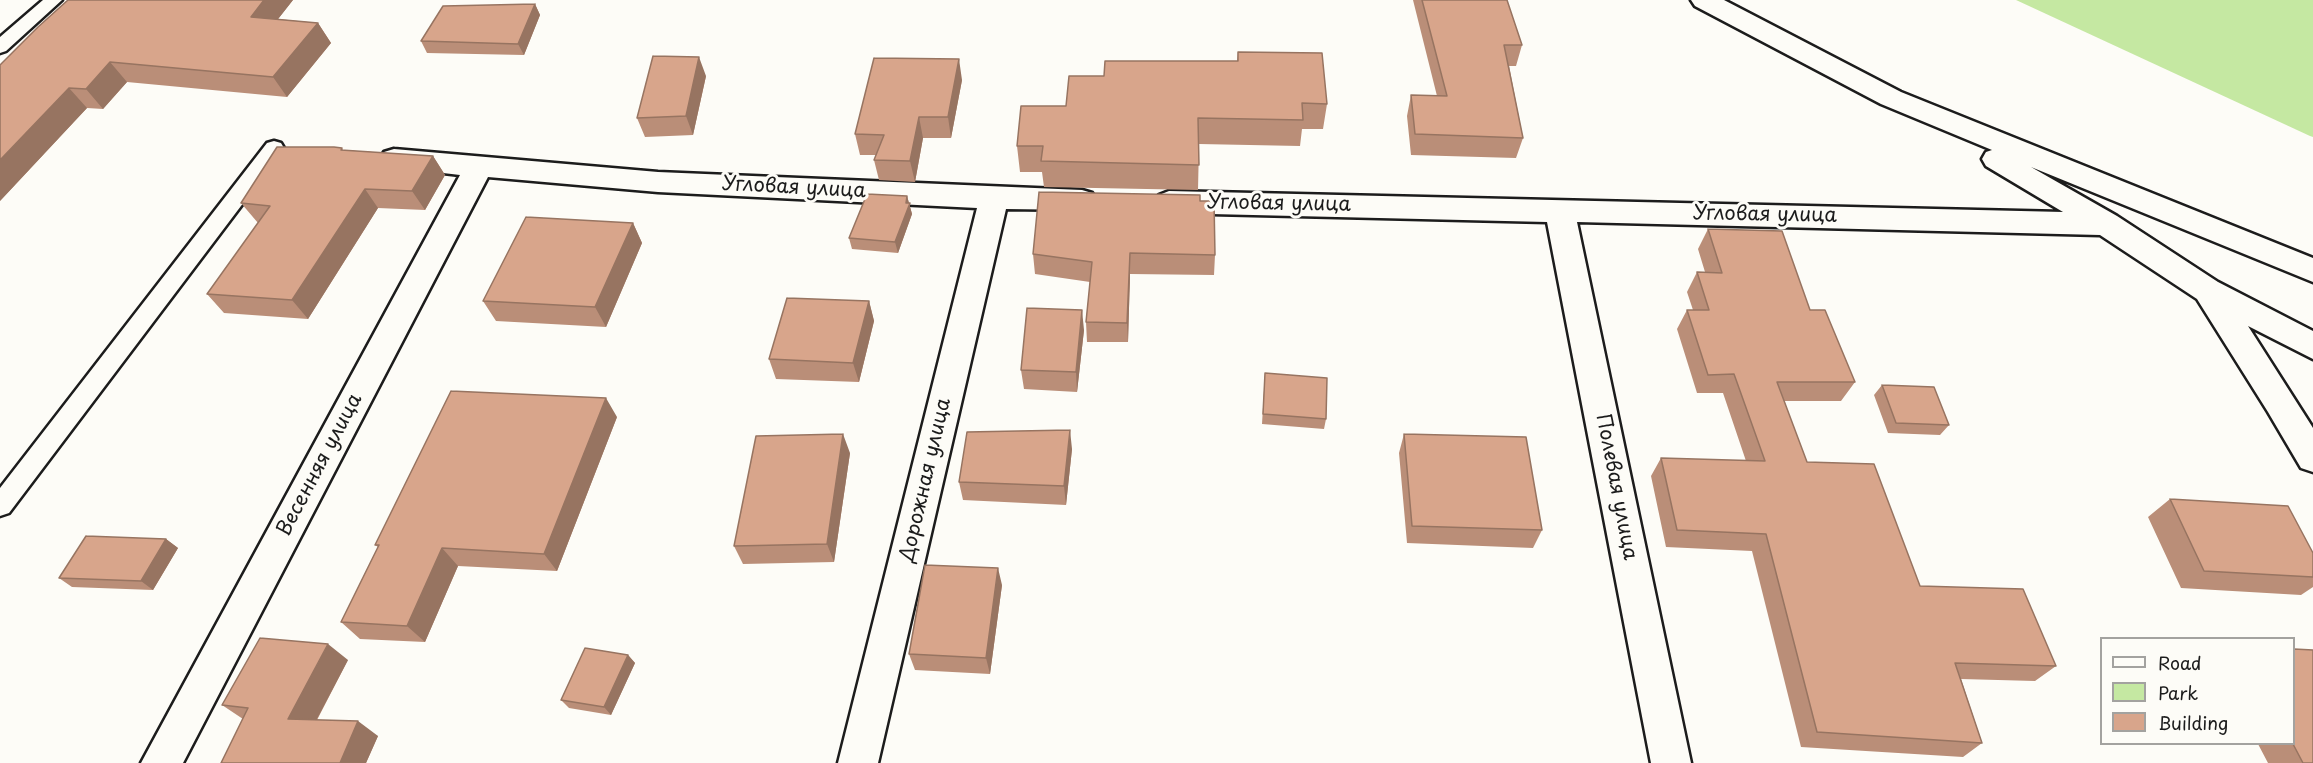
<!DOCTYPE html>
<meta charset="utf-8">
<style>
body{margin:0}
#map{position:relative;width:2313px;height:763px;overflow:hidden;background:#fdfcf7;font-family:"Playpen Sans",sans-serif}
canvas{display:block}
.legend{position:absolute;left:2100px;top:637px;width:195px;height:108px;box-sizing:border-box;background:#fdfcf7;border:2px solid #a3a29f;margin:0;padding:8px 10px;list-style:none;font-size:18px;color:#1c1c1c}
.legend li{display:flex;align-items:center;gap:12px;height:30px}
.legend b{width:30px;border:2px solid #a3a29f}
</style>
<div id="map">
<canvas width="2313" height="763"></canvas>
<ul class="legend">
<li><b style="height:8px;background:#fdfcf7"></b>Road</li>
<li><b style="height:16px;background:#c5e8a2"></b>Park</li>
<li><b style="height:16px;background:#d8a58b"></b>Building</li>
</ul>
</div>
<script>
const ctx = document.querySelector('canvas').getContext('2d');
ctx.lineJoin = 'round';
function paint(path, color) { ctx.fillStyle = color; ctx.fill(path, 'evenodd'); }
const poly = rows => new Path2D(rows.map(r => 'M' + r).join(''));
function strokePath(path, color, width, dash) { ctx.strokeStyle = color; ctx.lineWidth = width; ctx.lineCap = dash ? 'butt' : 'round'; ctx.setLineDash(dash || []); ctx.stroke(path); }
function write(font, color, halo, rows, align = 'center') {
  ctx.font = font + ' "Playpen Sans",sans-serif'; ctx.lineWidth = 6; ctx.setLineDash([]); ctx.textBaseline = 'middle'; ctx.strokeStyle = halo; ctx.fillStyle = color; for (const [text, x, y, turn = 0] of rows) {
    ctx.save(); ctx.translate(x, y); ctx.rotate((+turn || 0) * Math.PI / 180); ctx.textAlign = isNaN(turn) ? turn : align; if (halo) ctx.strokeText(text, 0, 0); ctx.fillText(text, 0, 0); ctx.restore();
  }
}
const green = poly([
 [2016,0,2313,0,2313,137,2310,136]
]);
const service = poly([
 [43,0,62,0,6,51,0,53,0,37,43,0],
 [274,141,281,143,284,148,281,153,9,513,0,516,0,488,267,143,274,141]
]);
const minor = poly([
 [1691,0,1724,0,1901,92,2313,258,2313,282,2031,167,2117,216,2218,282,2313,331,2313,359,2248,326,2313,428,2313,472,2301,468,2268,412,2197,299,2100,235,1577,222,1691,763,1651,763,1547,222,1169,213,1159,209,1154,202,1159,195,1169,191,2063,212,1986,166,1982,159,1986,152,1992,150,1881,104,1695,6,1691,0],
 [394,149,658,172,1082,190,1092,193,1097,200,1092,207,1082,210,1006,209,878,763,838,763,977,208,658,192,488,177,183,763,141,763,460,175,384,166,380,159,384,152,394,149]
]);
const wall = poly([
 [68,0,293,0,278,19,318,23,331,43,287,97,127,82,103,109,87,108,0,201],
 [1413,0,1507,0,1522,45,1516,66,1509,66,1523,138,1516,158,1411,155,1407,116,1411,95,1437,96],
 [535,4,540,15,524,55,427,53,421,41],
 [1238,52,1327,104,1323,129,1302,129,1300,146,1199,144,1198,190,1044,187,1042,172,1020,172,1017,146,1104,76,1237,61],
 [706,76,693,135,645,137,637,118],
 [962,80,951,138,923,138,915,182,879,180,874,160,876,155,860,155,855,134],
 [342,148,343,150,433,156,445,175,425,210,378,208,308,319,224,313,207,294,258,223,241,203],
 [907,196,912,214,898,253,852,249,849,238],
 [1200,201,1215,255,1214,275,1130,274,1128,342,1087,342,1086,322,1090,282,1035,274,1033,254],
 [633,223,642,243,606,327,496,321,483,301],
 [1708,229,1810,310,1855,382,1841,401,1784,401,1807,462,1920,586,2056,666,2035,681,1961,679,1982,743,1963,757,1801,747,1752,551,1666,547,1651,476,1661,458,1746,461,1723,393,1697,393,1677,329,1687,310,1693,310,1687,292,1697,272,1705,272,1698,249],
 [869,301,874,321,859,382,776,379,769,359],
 [1084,330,1077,392,1024,389,1021,370],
 [1265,373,1326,419,1324,429,1262,424],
 [1882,385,1949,425,1940,435,1888,433,1874,395],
 [617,417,557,571,458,566,425,642,360,639,341,622,378,547,375,545],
 [1404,434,1542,530,1533,548,1407,543,1399,453],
 [1072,449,1066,505,963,500,959,482],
 [850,453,834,562,743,564,734,546],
 [2170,499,2313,553,2313,587,2301,595,2181,588,2148,517],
 [166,539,178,548,153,590,72,587,59,578],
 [1002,585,990,674,915,670,909,654],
 [628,655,635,663,611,715,569,708,561,700],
 [348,660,317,720,378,736,366,763,221,763,243,719,222,705],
 [2258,744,2294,744,2313,763,2268,763]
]);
const shadedWall = poly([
 [264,0,293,0,264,37,251,17],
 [535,4,540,15,524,55,518,44],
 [318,23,331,43,287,97,273,77],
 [699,57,706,76,693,135,686,116],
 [959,59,962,80,951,138,948,117],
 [110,62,127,82,103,109,86,89],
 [69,88,87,108,0,201,0,160],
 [919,117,923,138,915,182,910,161],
 [433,156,445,175,425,210,412,191],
 [365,189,378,208,308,319,292,300],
 [907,196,912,214,898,253,895,242],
 [633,223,642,243,606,327,595,307],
 [1130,253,1130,274,1128,342,1127,323],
 [869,301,874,321,859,382,853,363],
 [1082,310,1084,330,1077,392,1076,372],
 [606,398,617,417,557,571,544,554],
 [1070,430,1072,449,1066,505,1064,486],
 [843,434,850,453,834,562,827,544],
 [166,539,178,548,153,590,141,581],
 [442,548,458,566,425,642,407,626],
 [998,568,1002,585,990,674,986,658],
 [328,644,348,660,309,734,288,719],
 [628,655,635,663,611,715,604,707],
 [358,721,378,736,366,763,340,763]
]);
const building = poly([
 [68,0,264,0,251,17,318,23,273,77,110,62,86,89,69,88,0,160,0,65,38,27,68,0],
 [1422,0,1507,0,1522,45,1504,45,1523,138,1415,134,1411,95,1447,96,1422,0],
 [535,4,518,44,421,41,443,6,535,4],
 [1238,52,1322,53,1327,104,1302,103,1303,120,1198,118,1199,165,1041,161,1043,146,1017,146,1021,106,1066,106,1069,76,1104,76,1105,61,1238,61,1238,52],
 [653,56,699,57,686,116,637,118,653,56],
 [874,58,959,59,948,117,919,117,910,161,874,160,884,135,855,134,874,58],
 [277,147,334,147,342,148,341,150,433,156,412,191,365,189,292,300,207,294,270,206,241,203,277,147],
 [1039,192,1200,195,1200,201,1214,201,1215,255,1130,253,1127,323,1086,322,1092,262,1033,254,1039,192],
 [867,194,907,196,906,203,910,203,895,242,849,238,867,194],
 [526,217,633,223,595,307,483,301,526,217],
 [1708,229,1782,231,1810,310,1825,310,1855,382,1777,382,1807,462,1874,464,1920,586,2023,589,2056,666,1955,663,1982,743,1817,732,1766,534,1677,530,1661,458,1765,461,1734,374,1708,375,1687,310,1709,310,1697,272,1722,273,1708,229],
 [787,298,869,301,853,363,769,359,787,298],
 [1027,308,1082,310,1076,372,1021,370,1027,308],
 [1265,373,1327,378,1326,419,1263,414,1265,373],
 [1882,385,1934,387,1949,425,1896,423,1882,385],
 [451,391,606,398,544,554,442,548,407,626,341,622,379,545,375,545,451,391],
 [1070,430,1064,486,959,482,967,432,1070,430],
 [843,434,827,544,734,546,756,436,843,434],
 [1404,434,1526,437,1542,530,1412,526,1404,434],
 [2170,499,2288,506,2313,553,2313,577,2204,571,2170,499],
 [86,536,166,539,141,581,59,578,86,536],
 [925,565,998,568,986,658,909,654,925,565],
 [260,638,328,644,288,719,358,721,340,763,221,763,248,708,222,705,260,638],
 [585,648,628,655,604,707,561,700,585,648],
 [2294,649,2313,650,2313,763,2303,763,2293,744,2294,649]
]);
const streetNames = [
 ["Угловая улица",794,188,3],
 ["Угловая улица",1279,204,1],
 ["Угловая улица",1765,215,1],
 ["Весенняя улица",320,465,-62],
 ["Дорожная улица",926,480,-77],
 ["Полевая улица",1616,487,79]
];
paint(green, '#c5e8a2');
strokePath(service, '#1c1c1c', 5);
strokePath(minor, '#1c1c1c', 5);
paint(service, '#fdfcf7');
paint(minor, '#fdfcf7');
paint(wall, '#ba8e78');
paint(shadedWall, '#977461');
paint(building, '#d8a58b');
strokePath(building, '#977461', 1.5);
write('20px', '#1c1c1c', '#fdfcf7', streetNames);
</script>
